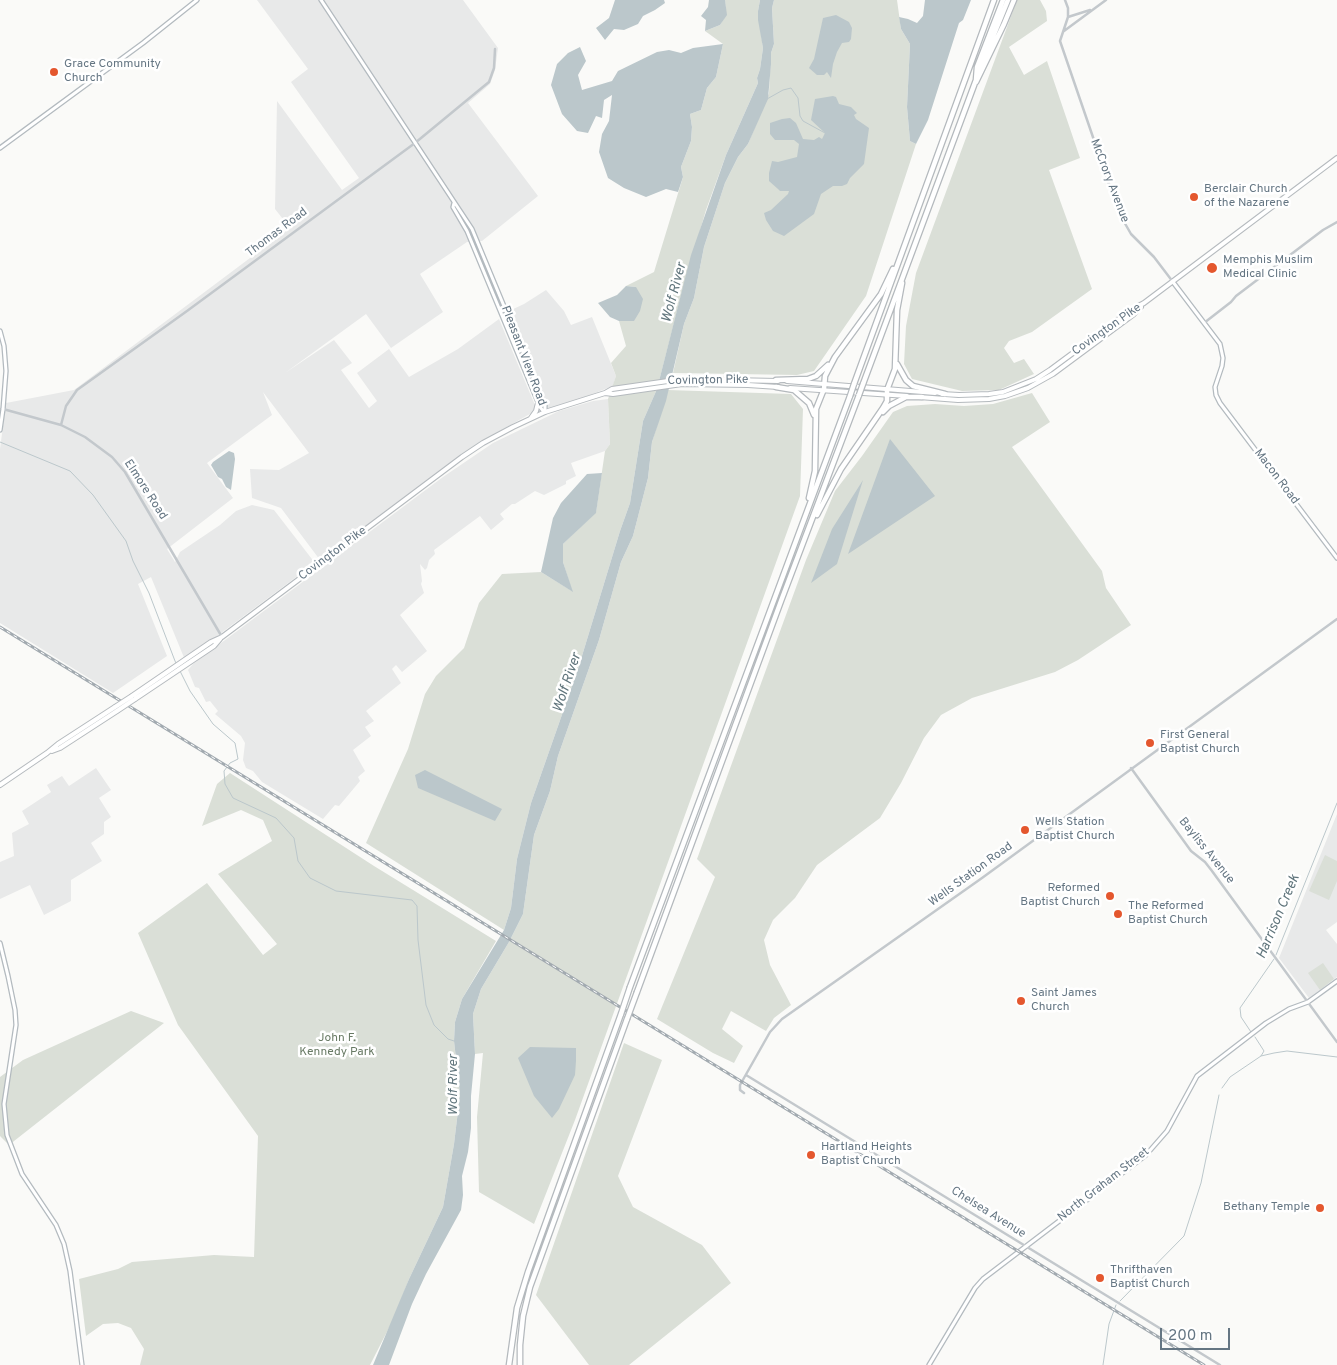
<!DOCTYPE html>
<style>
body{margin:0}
#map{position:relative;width:1337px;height:1365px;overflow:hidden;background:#fafaf8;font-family:Overpass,sans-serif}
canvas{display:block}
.scale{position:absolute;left:1160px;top:1328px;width:70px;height:22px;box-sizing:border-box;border:2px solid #657683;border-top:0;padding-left:6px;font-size:15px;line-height:18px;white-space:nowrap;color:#657683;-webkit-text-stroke:4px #fff;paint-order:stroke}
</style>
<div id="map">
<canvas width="1337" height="1365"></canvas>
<div class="scale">200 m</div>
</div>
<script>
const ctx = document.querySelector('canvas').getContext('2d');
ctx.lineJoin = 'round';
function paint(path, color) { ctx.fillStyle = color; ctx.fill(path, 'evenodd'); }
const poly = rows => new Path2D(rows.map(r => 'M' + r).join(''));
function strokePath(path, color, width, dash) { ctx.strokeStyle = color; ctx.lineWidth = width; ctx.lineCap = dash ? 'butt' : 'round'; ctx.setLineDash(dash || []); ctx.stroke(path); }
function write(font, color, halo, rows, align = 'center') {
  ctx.font = font + ' Overpass,sans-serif'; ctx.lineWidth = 5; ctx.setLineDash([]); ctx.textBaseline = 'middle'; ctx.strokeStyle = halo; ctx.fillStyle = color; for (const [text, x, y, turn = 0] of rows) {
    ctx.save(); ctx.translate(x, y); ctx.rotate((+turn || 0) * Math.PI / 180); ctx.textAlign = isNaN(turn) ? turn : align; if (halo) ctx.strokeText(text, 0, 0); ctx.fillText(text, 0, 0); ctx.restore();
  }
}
const built = poly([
 [257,0,463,0,498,48,495,70,490,84,468,103,538,196,482,241,467,242,420,274,443,312,391,348,366,314,285,373,334,340,352,363,341,370,369,408,377,401,357,373,389,349,409,377,458,349,499,319,537,410,491,436,320,560,281,508,252,498,250,469,279,470,309,453,263,392,272,415,207,463,233,498,167,549,175,562,180,552,220,525,236,511,252,505,274,510,315,563,185,660,151,577,138,584,167,656,113,693,0,623,0,449,6,403,74,390,290,228,275,209,277,101,342,190,359,178,291,82,308,69],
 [546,290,564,311,571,325,592,317,616,376,613,386,549,411,509,311,524,304],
 [608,399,610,444,605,451,571,463,576,476,566,481,566,484,544,495,535,491,515,504,512,504,500,514,504,519,491,530,480,516,434,550,435,554,429,560,427,568,425,570,420,564,422,581,421,584,424,593,400,615,427,651,402,672,396,665,392,669,401,683,366,711,374,721,365,727,371,736,353,750,365,771,358,777,360,781,339,806,335,805,323,819,262,782,253,771,246,768,243,760,245,743,241,736,215,714,218,711,210,701,206,702,199,688,195,687,188,670,193,664,443,477,493,443,559,411,593,401],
 [96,768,111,790,99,798,111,817,104,822,104,834,91,843,102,861,71,880,71,901,44,915,30,885,0,899,0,862,14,856,12,833,29,824,22,811,51,792,47,785,62,776,69,786],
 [1337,814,1337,922,1326,930,1337,944,1337,977,1309,998,1279,958]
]);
const green = poly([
 [725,0,760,0,758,11,763,48,760,69,757,78,758,83,726,155,706,210,682,292,657,389,643,421,630,503,620,531,578,669,531,803,517,859,511,908,504,930,366,843,408,749,425,694,436,676,464,648,479,603,502,574,541,572,572,591,563,562,563,544,596,512,605,451,610,444,608,399,616,376,611,363,626,346,619,321,634,321,636,287,626,286,654,272,683,177,681,167,691,141,692,127,690,114,701,110,707,88,716,77,723,44,705,31,720,25,726,15],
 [774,0,897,0,901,29,910,44,907,107,910,141,916,144,866,296,814,371,797,375,673,373,684,324,694,298,704,247,725,183,738,157,748,144,769,93,771,53,774,44,772,8],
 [1017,0,1040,0,1046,11,1047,21,1009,47,1024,75,1047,61,1080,158,1049,170,1092,289,1032,332,1009,341,1004,348,1014,363,1024,359,1034,374,999,390,962,391,912,379,904,364,906,326,916,273],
 [668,390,791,394,803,409,800,496,575,1120,534,1224,479,1192,477,1117,483,1053,475,1054,473,1014,481,989,509,942,523,914,534,835,550,791,558,756,599,640,621,562,633,536,648,478,652,442],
 [1032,393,1050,422,1012,447,1102,571,1106,588,1131,625,1078,660,1055,672,972,698,941,715,924,738,901,783,880,818,817,865,795,898,773,920,764,940,770,965,791,1005,774,1018,766,1031,731,1011,722,1029,743,1046,734,1063,713,1053,657,1019,715,877,697,859,806,560,835,491,862,456,893,412,907,406,935,404,964,406,993,404],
 [230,773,374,866,496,941,462,999,455,1022,454,1041,460,1094,454,1144,443,1207,409,1279,394,1318,370,1365,140,1365,144,1349,131,1328,118,1323,103,1324,86,1336,79,1279,118,1269,132,1262,214,1255,254,1257,258,1136,178,1025,138,933,207,883,263,955,277,944,218,874,272,841,263,820,241,810,202,826,217,784],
 [1325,855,1337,861,1337,881,1329,900,1309,891],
 [1323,963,1334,979,1320,990,1308,973],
 [131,1011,164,1023,9,1145,0,1136,0,1077,23,1060],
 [624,1043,662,1060,618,1176,633,1207,702,1245,731,1283,629,1365,589,1365,536,1295]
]);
const water = poly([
 [615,0,664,0,665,3,655,10,643,16,638,24,624,30,614,29,605,40,596,28,609,18],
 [709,0,725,0,727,15,720,25,705,31,706,20,701,16,708,7],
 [760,0,774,0,772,8,774,44,771,53,771,64,768,99,748,144,738,157,725,183,704,247,694,298,684,324,666,401,652,442,648,478,633,536,621,562,599,640,558,756,550,791,534,835,523,914,509,942,481,989,473,1014,475,1054,471,1096,471,1128,468,1152,462,1176,463,1195,461,1210,426,1274,412,1304,389,1365,373,1365,409,1279,443,1207,454,1144,460,1094,454,1041,455,1022,462,999,504,930,511,908,517,859,531,803,578,669,620,531,630,503,643,421,657,389,691,255,726,155,758,83,757,78,760,69,763,48,758,20,758,11],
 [925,0,971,0,963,20,959,23,928,120,916,144,910,141,907,107,910,44,901,29,899,17,908,19,917,23,923,16],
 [836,15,849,22,852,28,851,39,849,42,842,43,837,52,833,64,831,78,827,72,824,75,817,75,809,68,814,59,823,18],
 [723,44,716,77,707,88,701,110,690,114,692,127,691,141,681,167,683,177,678,192,666,189,646,197,624,188,608,178,599,152,602,134,609,121,612,95,604,100,602,118,596,116,588,133,577,131,562,114,551,85,557,64,568,53,580,47,586,61,578,75,582,90,612,81,618,71,657,52,669,50,681,53,693,48],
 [833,96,836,97,839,104,851,107,857,113,854,115,856,119,869,128,864,164,850,178,847,184,842,186,833,186,821,194,814,214,784,236,773,231,766,220,764,213,771,210,788,194,789,191,780,191,778,189,769,181,769,173,772,161,778,162,797,157,799,144,794,140,775,140,770,134,770,123,782,119,790,118,796,123,803,139,814,140,819,137,822,139,825,133,811,120,815,99],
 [626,286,636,287,643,299,640,311,634,321,619,321,610,317,598,303,617,295],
 [890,439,935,496,848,554],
 [229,451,234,453,235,459,231,490,226,487,222,479,218,477,211,465,213,462],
 [602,473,596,513,563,544,563,562,573,592,541,572,553,518,561,503,587,474],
 [863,480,837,564,811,583,832,529],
 [425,770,502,809,495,821,418,788,415,775],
 [530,1047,576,1048,576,1061,575,1075,559,1109,552,1118,534,1096,518,1058]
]);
const stream = poly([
 [767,99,783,90,791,88,798,98,800,116,803,121,825,133],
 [0,442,70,471,93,495,126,541,133,561,149,593,175,661,190,691,213,724,235,743,238,759,230,763,224,771,225,784,233,798,276,818,294,838,298,861,310,878,336,891,412,900,417,906,418,940,426,1005,434,1025,448,1039,454,1041],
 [1276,955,1337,803],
 [1251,1032,1241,1017,1240,1008,1274,959],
 [1261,1056,1274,1053,1287,1051,1337,1057],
 [1222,1088,1230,1077,1261,1056,1264,1051,1255,1037],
 [1120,1301,1184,1236,1201,1183,1219,1095],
 [1103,1365,1109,1324,1116,1305]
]);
const tertiary = poly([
 [1065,0,1068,8,1068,17,1060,41,1119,213,1131,234,1154,257,1173,282],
 [1068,17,1090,10],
 [1064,31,1106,0],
 [1204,323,1231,302,1236,296,1323,230,1337,222],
 [3,409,61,425,85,437,112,457,125,472,222,637],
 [61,425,66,406,77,390,187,311,415,143,478,91,489,82,494,68,495,49],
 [1131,768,1191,851,1205,862,1212,871,1337,1042],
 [746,1075,1220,1365],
 [744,1093,740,1090,740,1085,770,1032,782,1019,982,878,1337,619]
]);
const secondary = poly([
 [321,0,472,229,545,405,545,412],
 [0,148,143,43,197,0],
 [454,203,453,207,467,231,540,407,544,412],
 [1173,282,1220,344,1223,358,1222,366,1215,387,1216,395,1220,403,1337,558],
 [0,331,4,346,6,371,3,409,0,430],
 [0,943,8,976,15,1010,16,1025,4,1104,7,1135,22,1174,56,1225,64,1244,70,1271,82,1365],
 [929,1365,975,1288,983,1279,1146,1155,1167,1131,1197,1076,1266,1023,1289,1009,1308,1002,1337,981]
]);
const primary = poly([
 [787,381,935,393],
 [790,388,907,396],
 [605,393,613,394,682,384,748,385,778,387],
 [942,394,959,395,989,394,1003,392,1036,379,1050,370,1131,310,1144,303,1337,158],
 [919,397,958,400,989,399,1005,396,1028,388,1053,374,1134,314,1141,307],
 [531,418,536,411,538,403],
 [132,696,211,642,222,637,462,457,483,443,513,427,545,412,605,393,612,389,682,379,778,381],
 [135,699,214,646,220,639],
 [52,751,60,748,117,711],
 [0,785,47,753,58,744,115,707]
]);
const motorway = poly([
 [979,71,1008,0],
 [976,82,1004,24,1014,0],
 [897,364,906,380,913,386,945,394],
 [776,380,808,379,816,376,828,365],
 [854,384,994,0],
 [863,384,976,80,977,67,1003,0],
 [776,387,794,390,809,403,814,415],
 [883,412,889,406,906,397,922,397],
 [809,498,815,471,816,409,824,389,825,376,835,357,881,294,893,269],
 [817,515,841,469,883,408,887,401,887,390,895,369,897,310,902,283],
 [630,987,850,396],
 [637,992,781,601,859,395],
 [509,1365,517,1308,528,1272,621,1014],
 [520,1365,520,1345,523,1316,530,1287,627,1019]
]);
const rail = poly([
 [0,627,1204,1365]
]);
const primaryBridge = poly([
 [115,707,132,696],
 [117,711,135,699]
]);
const motorwayBridge = poly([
 [859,395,863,384],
 [850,396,854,384],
 [621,1014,630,987],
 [627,1019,637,992]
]);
const markers = [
 [54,72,5,"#e4572e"],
 [1194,197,5,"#e4572e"],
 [1212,268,6,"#e4572e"],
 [1150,743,5,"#e4572e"],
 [1025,830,5,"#e4572e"],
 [1110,896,5,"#e4572e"],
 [1118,914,5,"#e4572e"],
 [1021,1001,5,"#e4572e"],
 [811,1155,5,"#e4572e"],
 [1320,1208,5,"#e4572e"],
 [1100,1278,5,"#e4572e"]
];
const poiNames = [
 ["Grace Community",64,65],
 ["Church",64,79],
 ["Berclair Church",1204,190],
 ["of the Nazarene",1204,204],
 ["Memphis Muslim",1223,261],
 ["Medical Clinic",1223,275],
 ["First General",1160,736],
 ["Baptist Church",1160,750],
 ["Wells Station",1035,823],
 ["Baptist Church",1035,837],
 ["Reformed",1100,889,"right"],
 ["Baptist Church",1100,903,"right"],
 ["The Reformed",1128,907],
 ["Baptist Church",1128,921],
 ["Saint James",1031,994],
 ["Church",1031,1008],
 ["Hartland Heights",821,1148],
 ["Baptist Church",821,1162],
 ["Bethany Temple",1310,1208,"right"],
 ["Thrifthaven",1110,1271],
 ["Baptist Church",1110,1285]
];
const streetNames = [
 ["McCrory Avenue",1109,181,69],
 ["Thomas Road",277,233,-37],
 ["Covington Pike",1107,330,-35],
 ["Pleasant View Road",523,356,69],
 ["Covington Pike",708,381,-1],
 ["Macon Road",1276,477,53],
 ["Elmore Road",145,490,57],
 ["Covington Pike",333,554,-37],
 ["Bayliss Avenue",1206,851,51],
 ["Wells Station Road",971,875,-36],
 ["North Graham Street",1104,1185,-38],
 ["Chelsea Avenue",988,1213,32]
];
const parkNames = [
 ["John F.",337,1039],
 ["Kennedy Park",337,1053]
];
const waterNames = [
 ["Wolf River",675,293,-75],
 ["Wolf River",568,683,-71],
 ["Harrison Creek",1279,917,-67],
 ["Wolf River",454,1085,-90]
];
paint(built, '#e8e9e9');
paint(green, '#dadfd7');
paint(water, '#bbc7cb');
strokePath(stream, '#bbc7cb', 1);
strokePath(secondary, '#b3babf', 5.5);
strokePath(primary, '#b5babe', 6);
strokePath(motorway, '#b4b9bd', 7);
strokePath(tertiary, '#c3c8cc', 2.5);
strokePath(secondary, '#fff', 3);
strokePath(primary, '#fff', 4);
strokePath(motorway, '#fff', 4.5);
strokePath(rail, '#a2aab0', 3);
strokePath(rail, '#fff', 1, [4]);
strokePath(primaryBridge, '#b5babe', 6, []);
strokePath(motorwayBridge, '#b4b9bd', 7, []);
strokePath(primaryBridge, '#fff', 4);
strokePath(motorwayBridge, '#fff', 4.5);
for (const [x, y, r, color] of markers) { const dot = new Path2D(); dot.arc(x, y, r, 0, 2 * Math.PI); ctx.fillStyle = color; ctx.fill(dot); strokePath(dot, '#fff', 2); }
write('12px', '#657683', '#fff', poiNames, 'left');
write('12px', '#657683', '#fff', streetNames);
write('12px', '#687a64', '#fff', parkNames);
write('italic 14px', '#60757c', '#fff', waterNames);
</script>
